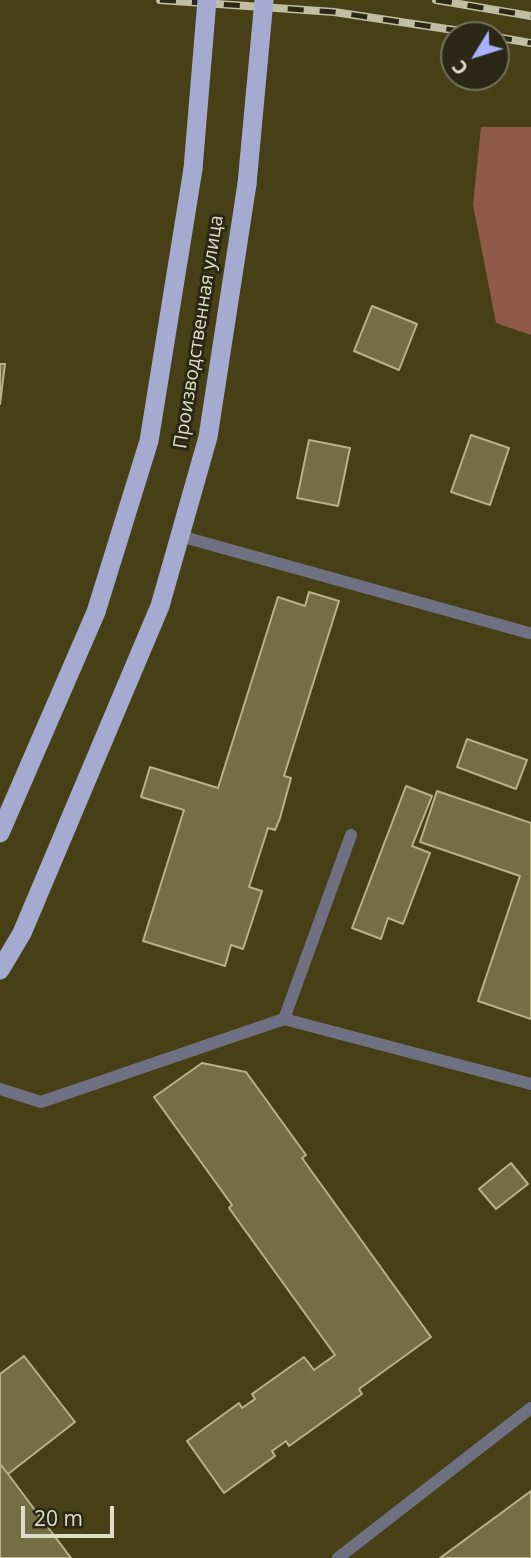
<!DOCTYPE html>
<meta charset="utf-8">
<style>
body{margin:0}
#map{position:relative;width:531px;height:1558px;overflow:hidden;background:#474016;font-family:"Open Sans",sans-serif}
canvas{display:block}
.north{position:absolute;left:440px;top:21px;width:70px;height:70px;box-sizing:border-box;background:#2a2715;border:2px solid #73705c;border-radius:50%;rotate:232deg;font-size:19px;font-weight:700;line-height:28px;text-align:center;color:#e0ddc6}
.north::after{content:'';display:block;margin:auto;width:24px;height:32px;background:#a9b0fc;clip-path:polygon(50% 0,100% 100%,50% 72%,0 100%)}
.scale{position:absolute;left:21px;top:1506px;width:93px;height:32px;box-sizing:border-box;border:4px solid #e0ddc6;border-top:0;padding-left:9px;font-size:21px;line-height:24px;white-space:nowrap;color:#e0ddc6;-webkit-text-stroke:5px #2a2715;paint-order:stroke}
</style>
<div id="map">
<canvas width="531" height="1558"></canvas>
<div class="north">С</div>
<div class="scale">20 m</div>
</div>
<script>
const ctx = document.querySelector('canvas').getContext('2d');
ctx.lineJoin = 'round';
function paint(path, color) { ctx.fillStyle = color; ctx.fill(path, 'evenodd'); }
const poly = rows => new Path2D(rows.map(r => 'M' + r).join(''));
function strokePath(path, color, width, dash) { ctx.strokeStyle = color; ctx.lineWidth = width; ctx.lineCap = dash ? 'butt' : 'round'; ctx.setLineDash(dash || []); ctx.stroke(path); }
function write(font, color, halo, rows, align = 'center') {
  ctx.font = font + ' "Open Sans",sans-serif'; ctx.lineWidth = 6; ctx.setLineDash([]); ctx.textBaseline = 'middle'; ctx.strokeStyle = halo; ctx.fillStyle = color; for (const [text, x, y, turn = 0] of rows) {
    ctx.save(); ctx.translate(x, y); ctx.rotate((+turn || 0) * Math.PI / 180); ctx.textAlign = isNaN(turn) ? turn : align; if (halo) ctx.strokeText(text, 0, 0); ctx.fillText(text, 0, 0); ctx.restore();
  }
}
const green = poly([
 [481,127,531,127,531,335,496,323,473,205]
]);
const building = poly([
 [372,306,417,324,399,370,354,351,372,306],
 [0,364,5,364,0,404,0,364],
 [471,435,509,448,490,505,451,492,471,435],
 [309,440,350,448,338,506,297,498,309,440],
 [309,592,339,601,284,776,291,778,280,818,275,830,268,828,249,887,262,891,243,949,231,945,225,966,143,941,184,810,141,797,150,767,218,788,278,597,305,606,309,592],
 [467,739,527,760,516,789,457,767,467,739],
 [406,786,432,796,412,846,430,853,403,924,388,918,381,939,352,928,406,786],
 [437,791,531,823,531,1019,478,1001,520,876,420,842,437,791],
 [202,1063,246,1072,306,1155,302,1158,431,1337,359,1389,362,1394,289,1446,286,1441,272,1451,275,1456,224,1493,187,1441,239,1403,242,1408,255,1399,252,1394,304,1357,314,1370,335,1355,229,1208,232,1205,154,1097,202,1063],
 [511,1163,528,1184,496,1209,479,1189,511,1163],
 [24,1356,75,1422,8,1474,0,1464,0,1374,24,1356],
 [0,1464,8,1474,71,1558,0,1558,0,1464],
 [531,1491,531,1558,440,1558,531,1491]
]);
const service = poly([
 [180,536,529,633],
 [284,1019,351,835],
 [0,1089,41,1102,284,1019,531,1084],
 [338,1558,531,1408]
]);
const trunk = poly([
 [0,833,96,612,149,441,193,169],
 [0,970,22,933,160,606,208,437,247,184]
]);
const rail = poly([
 [160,0,334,12,487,35],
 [436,0,531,16],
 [496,37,531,43]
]);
const trunkBridge = poly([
 [193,169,207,0],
 [247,184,264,0]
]);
const streetNames = [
 ["Производственная улица",199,332,-81]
];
paint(green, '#8f5a48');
paint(building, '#756e44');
strokePath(building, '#b9b285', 2);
strokePath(service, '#6f7182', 12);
strokePath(trunk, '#a5aad0', 19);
strokePath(rail, '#c2bea3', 8);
strokePath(rail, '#2a2715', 5, [16]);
strokePath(trunkBridge, '#a5aad0', 19);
write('19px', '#e0ddc6', '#2a2715', streetNames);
</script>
